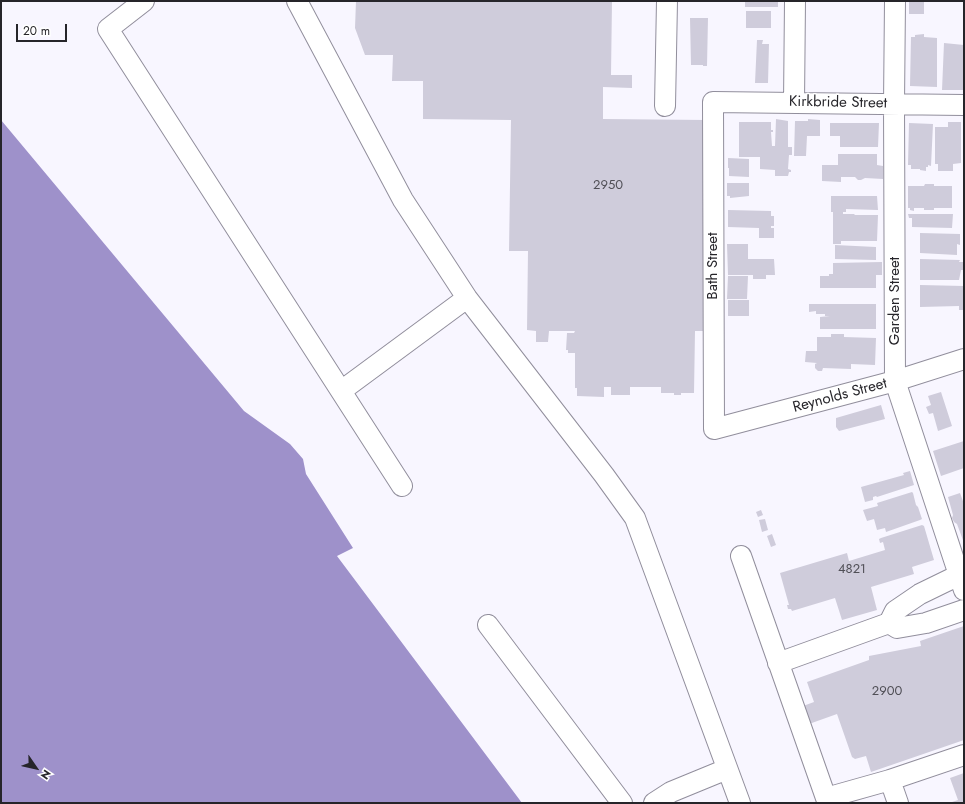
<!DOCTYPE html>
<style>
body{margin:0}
#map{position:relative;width:965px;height:804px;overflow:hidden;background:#f8f6ff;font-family:Jost,sans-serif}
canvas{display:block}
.frame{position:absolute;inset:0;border:2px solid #26252a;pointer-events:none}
.north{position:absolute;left:16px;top:748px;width:40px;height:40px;-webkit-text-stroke:3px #fff;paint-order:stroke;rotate:124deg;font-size:11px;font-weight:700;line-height:16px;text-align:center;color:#26252a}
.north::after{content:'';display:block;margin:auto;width:14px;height:18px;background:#26252a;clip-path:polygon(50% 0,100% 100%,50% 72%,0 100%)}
.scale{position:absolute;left:16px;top:24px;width:51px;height:18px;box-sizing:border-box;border:2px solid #26252a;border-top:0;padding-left:5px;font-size:12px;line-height:14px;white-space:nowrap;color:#26252a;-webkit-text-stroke:3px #fff;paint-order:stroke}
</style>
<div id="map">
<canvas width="965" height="804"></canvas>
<div class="frame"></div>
<div class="north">N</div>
<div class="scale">20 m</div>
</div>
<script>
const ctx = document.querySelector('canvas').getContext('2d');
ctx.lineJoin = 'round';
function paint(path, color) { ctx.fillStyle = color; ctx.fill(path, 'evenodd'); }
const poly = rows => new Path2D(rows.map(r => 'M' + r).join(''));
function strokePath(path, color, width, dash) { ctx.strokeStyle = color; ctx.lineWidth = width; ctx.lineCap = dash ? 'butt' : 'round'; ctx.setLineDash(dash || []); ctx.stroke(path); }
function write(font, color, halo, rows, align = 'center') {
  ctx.font = font + ' Jost,sans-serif'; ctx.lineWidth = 3; ctx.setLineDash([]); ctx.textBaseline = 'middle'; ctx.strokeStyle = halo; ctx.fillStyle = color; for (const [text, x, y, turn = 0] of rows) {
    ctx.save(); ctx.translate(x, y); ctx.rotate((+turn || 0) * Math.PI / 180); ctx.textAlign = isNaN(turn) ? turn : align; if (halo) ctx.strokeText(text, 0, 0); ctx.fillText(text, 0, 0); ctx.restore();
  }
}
const water = poly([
 [1,120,244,411,290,444,303,459,306,474,353,548,337,556,522,803,1,803]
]);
const building = poly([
 [356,1,612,1,611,75,632,75,632,88,603,87,603,119,707,120,704,331,695,331,694,393,681,393,681,395,674,395,674,393,661,393,661,387,630,387,630,395,611,395,611,387,604,387,604,397,577,396,577,388,575,388,575,353,568,353,568,350,566,350,567,333,574,333,575,331,549,331,548,342,536,342,536,331,527,330,528,251,509,251,511,120,423,119,423,81,392,81,393,55,365,55,355,28],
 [745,1,778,1,778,7,745,7],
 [909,1,924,1,924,14,909,14],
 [746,11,771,11,771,28,746,28],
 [690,18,708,18,707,66,703,66,703,65,691,65],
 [924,34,924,37,937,38,937,87,910,86,911,37,915,37,915,35],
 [757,40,763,40,762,44,769,44,768,83,755,83],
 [944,43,964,45,964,90,942,90],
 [776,119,788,121,788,147,792,147,792,155,789,155,788,169,791,170,791,172,789,172,788,176,775,176,775,170,760,169,760,157,739,157,739,122,771,122,771,130,773,130,773,132,771,132,772,146,775,146],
 [808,119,820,120,820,136,807,136,806,156,794,156,795,121,808,121],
 [948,122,961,122,961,163,953,164,953,171,938,171,938,164,935,164,935,127,948,127],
 [830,123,879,123,878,147,840,147,840,136,830,136],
 [909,123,933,124,931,166,928,165,928,167,926,167,926,171,920,170,920,169,911,169,911,165,908,165],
 [838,154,877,154,877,165,883,166,883,179,865,178,861,180,858,180,855,177,841,177,841,182,822,181,822,165,838,165],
 [728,158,749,159,749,177,729,176,729,168,737,168,728,168],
 [727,183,749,183,749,196,730,198,730,196,727,196],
 [925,184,934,184,934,186,952,186,952,208,934,208,934,210,924,210,924,208,914,208,914,211,910,210,910,208,908,208,908,186,924,186],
 [831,196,877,196,878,210,846,209,846,212,843,212,843,214,854,214,855,215,878,215,877,241,841,241,841,244,833,244,833,212,831,212],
 [728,210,771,211,771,216,774,216,774,226,771,226,771,228,774,228,774,238,759,238,759,228,728,227],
 [908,214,953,214,952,228,912,227,912,218,909,218],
 [920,233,960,234,960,245,957,244,957,255,920,253],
 [727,244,748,244,748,259,774,259,775,275,766,275,766,279,753,279,753,275,728,275],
 [835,245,876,247,876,260,835,259],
 [920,259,960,260,959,262,964,262,964,270,961,270,959,280,920,280],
 [882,262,882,275,876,275,876,288,820,288,820,276,829,276,829,274,833,274,833,263],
 [728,276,748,276,747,299,727,299],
 [920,285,964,286,964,310,959,310,959,306,920,307],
 [728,300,749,300,749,316,728,316],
 [809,304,876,304,876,329,820,329,820,317,830,316,825,316,825,314,816,314,816,311,809,312],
 [831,334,844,334,844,337,876,338,875,365,851,364,851,369,823,368,822,371,818,371,815,368,815,364,817,363,805,362,806,351,817,351,817,337,831,337],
 [941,392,952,426,938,431,933,413,929,414,926,407,931,405,928,396],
 [881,405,885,419,839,431,836,427,836,418],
 [964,441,964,468,941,476,933,451],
 [910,471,914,485,877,497,876,496,873,497,873,500,865,502,861,487,904,475,903,473],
 [912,492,913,493,916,505,918,507,922,519,920,520,886,532,885,528,877,530,874,519,867,521,863,510,878,506,877,503],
 [960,493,964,504,964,543,957,524,954,522,952,518,953,515,948,497],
 [761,510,763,515,758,517,756,512],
 [765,519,768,530,762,532,759,520],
 [922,525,924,526,934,560,912,567,914,574,871,587,877,610,842,620,835,598,792,611,791,609,788,609,787,605,789,605,780,573,847,553,849,561,885,550,883,542,880,543,879,539,881,538],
 [772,534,776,545,771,547,767,536],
 [964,626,964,740,871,772,866,756,855,759,852,757,837,714,809,724,803,706,814,702,807,682,869,660,869,656,921,646,920,641],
 [964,773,964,803,949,803,958,800,950,778]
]);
const minor = poly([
 [144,1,108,29,402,486],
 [297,1,403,200,467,298,604,475,635,518,740,803],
 [895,1,894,104,895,381,964,590],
 [794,103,795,1],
 [964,105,713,102,714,429,895,381,964,359],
 [665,106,667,1],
 [341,391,467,298],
 [741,556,826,798,890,780,964,755],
 [889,623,897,628,926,623,964,610],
 [488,625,622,803],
 [778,663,889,623,895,611,920,594,959,575],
 [890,780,898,803],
 [654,803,671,792,727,769]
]);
const numberNames = [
 ["2950",608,186],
 ["4821",852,570],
 ["2900",887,692]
];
const streetNames = [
 ["Kirkbride Street",838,103,1],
 ["Bath Street",713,266,-90],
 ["Garden Street",895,301,-90],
 ["Reynolds Street",840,396,-15]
];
paint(water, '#9e91ca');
paint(building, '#cfccdb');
strokePath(minor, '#918e9c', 22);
strokePath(minor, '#fff', 20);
write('13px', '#504f56', null, numberNames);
write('15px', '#26252a', '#fff', streetNames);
</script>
